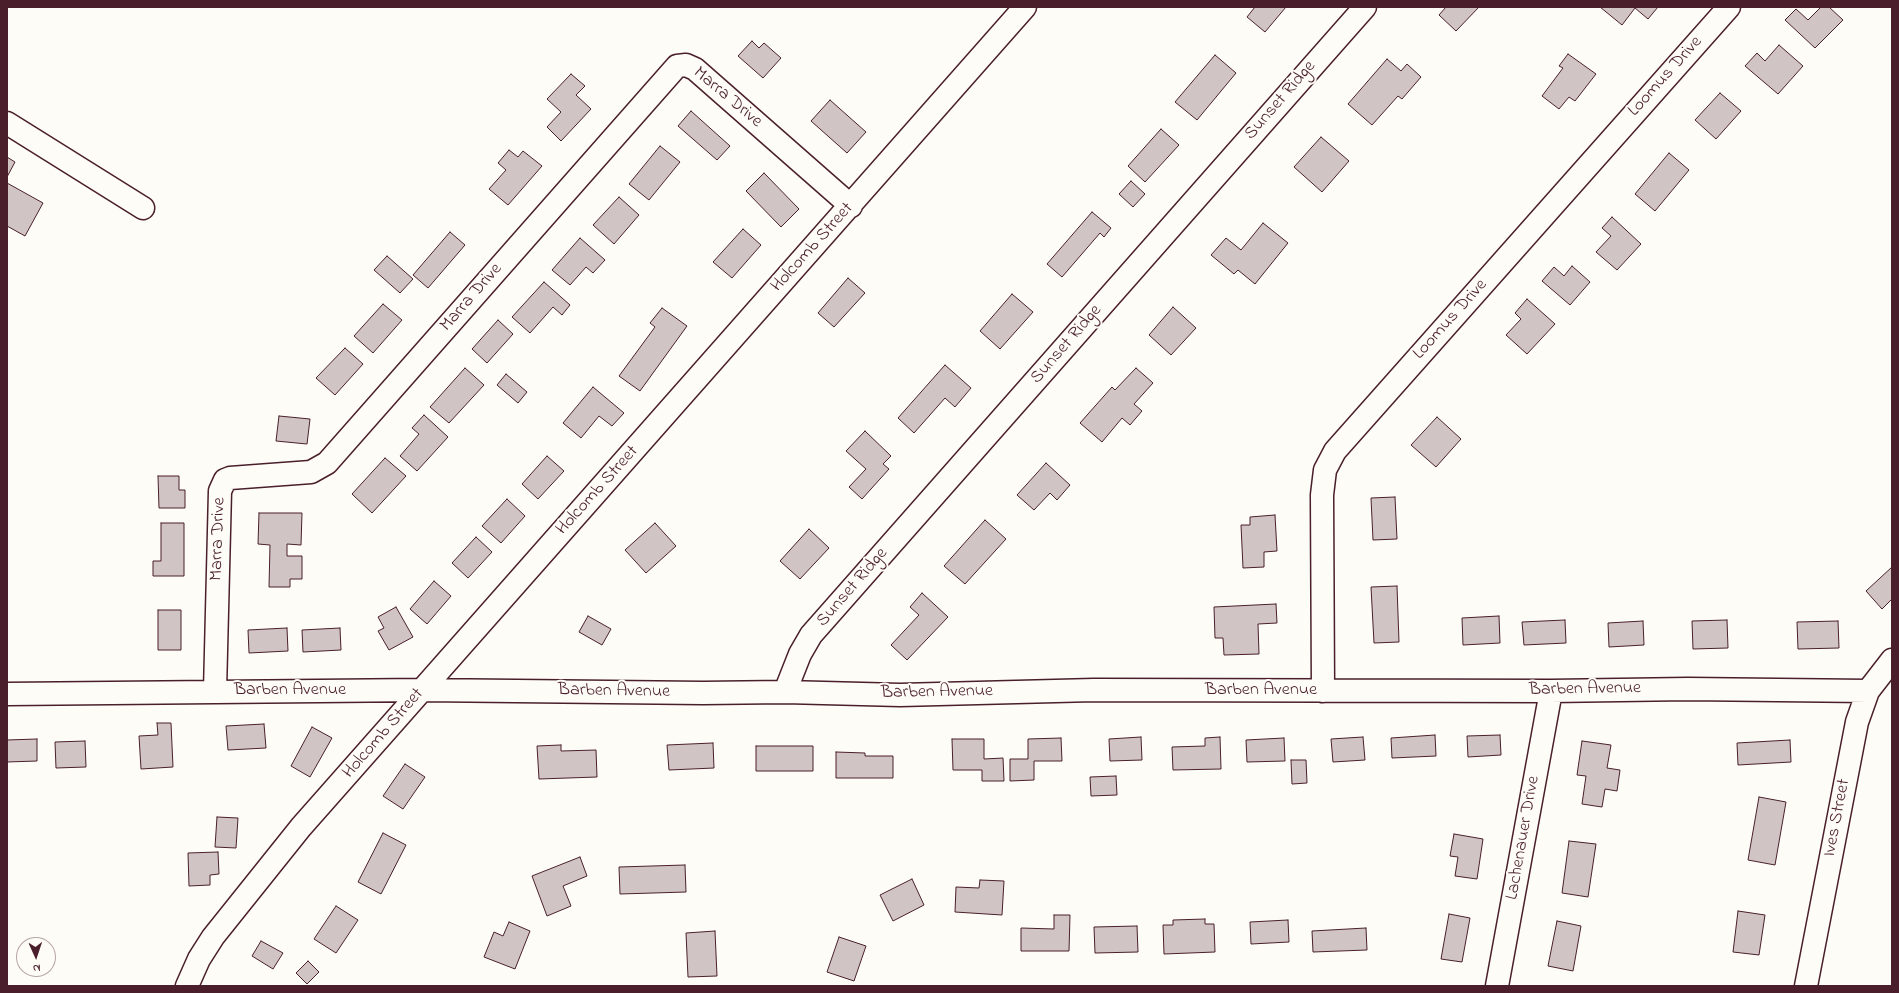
<!DOCTYPE html>
<style>
body{margin:0}
#map{position:relative;width:1899px;height:993px;overflow:hidden;background:#fdfcf7;font-family:"Indie Flower",sans-serif}
canvas{display:block}
.frame{position:absolute;inset:0;border:8px solid #4a1f2b;pointer-events:none}
.north{position:absolute;left:16px;top:937px;width:40px;height:40px;box-sizing:border-box;background:#fdfcf7;border:1px solid #b5a4a5;border-radius:50%;rotate:177deg;font-size:11px;font-weight:700;line-height:16px;text-align:center;color:#4a1f2b}
.north::after{content:'';display:block;margin:auto;width:14px;height:18px;background:#4a1f2b;clip-path:polygon(50% 0,100% 100%,50% 72%,0 100%)}
</style>
<div id="map">
<canvas width="1899" height="993"></canvas>
<div class="frame"></div>
<div class="north">N</div>
</div>
<script>
const ctx = document.querySelector('canvas').getContext('2d');
ctx.lineJoin = 'round';
function paint(path, color) { ctx.fillStyle = color; ctx.fill(path, 'evenodd'); }
const poly = rows => new Path2D(rows.map(r => 'M' + r).join(''));
function strokePath(path, color, width, dash) { ctx.strokeStyle = color; ctx.lineWidth = width; ctx.lineCap = dash ? 'butt' : 'round'; ctx.setLineDash(dash || []); ctx.stroke(path); }
function write(font, color, halo, rows, align = 'center') {
  ctx.font = font + ' "Indie Flower",sans-serif'; ctx.lineWidth = 4; ctx.setLineDash([]); ctx.textBaseline = 'middle'; ctx.strokeStyle = halo; ctx.fillStyle = color; for (const [text, x, y, turn = 0] of rows) {
    ctx.save(); ctx.translate(x, y); ctx.rotate((+turn || 0) * Math.PI / 180); ctx.textAlign = isNaN(turn) ? turn : align; if (halo) ctx.strokeText(text, 0, 0); ctx.fillText(text, 0, 0); ctx.restore();
  }
}
const building = poly([
 [1255,7,1286,7,1265,32,1247,17,1255,7],
 [1446,7,1479,7,1456,31,1439,15,1446,7],
 [1600,7,1658,7,1648,19,1635,8,1622,25,1600,7],
 [1821,7,1829,7,1843,20,1815,48,1785,20,1796,9,1808,20,1821,7],
 [752,41,759,48,764,43,781,58,763,78,738,56,752,41],
 [1779,45,1803,66,1778,94,1745,66,1757,53,1765,61,1779,45],
 [1568,54,1596,74,1575,101,1569,97,1559,109,1542,96,1563,68,1559,66,1568,54],
 [1215,55,1236,73,1197,120,1175,102,1215,55],
 [1387,59,1401,71,1407,64,1421,77,1402,99,1398,96,1372,125,1348,104,1387,59],
 [571,74,585,86,576,95,591,109,561,141,547,127,561,112,547,99,571,74],
 [1720,93,1741,111,1716,139,1695,120,1720,93],
 [830,100,866,132,847,153,811,121,830,100],
 [691,111,730,146,717,160,678,126,691,111],
 [1161,129,1179,145,1145,182,1128,166,1161,129],
 [1321,137,1349,161,1322,192,1294,167,1321,137],
 [660,146,680,162,649,200,629,184,660,146],
 [509,150,518,157,523,151,542,166,508,205,489,189,506,170,498,163,509,150],
 [1669,153,1689,170,1655,211,1635,194,1669,153],
 [7,157,15,162,7,177,7,157],
 [764,173,799,209,781,227,746,191,764,173],
 [1131,181,1145,194,1133,207,1119,194,1131,181],
 [7,183,43,203,25,236,7,226,7,183],
 [619,197,639,215,614,244,593,225,619,197],
 [1092,212,1111,228,1104,237,1100,233,1062,277,1047,264,1092,212],
 [1612,217,1641,244,1617,270,1596,252,1611,236,1602,228,1612,217],
 [1263,223,1288,243,1255,284,1238,270,1234,274,1211,255,1226,238,1241,250,1263,223],
 [743,229,761,245,732,278,713,262,743,229],
 [450,232,465,245,428,288,413,275,450,232],
 [580,238,605,260,593,273,586,267,570,285,552,270,580,238],
 [387,256,413,279,400,293,374,270,387,256],
 [1572,266,1590,282,1570,305,1542,281,1554,267,1564,276,1572,266],
 [848,278,865,293,834,327,818,313,848,278],
 [544,282,570,305,562,315,553,307,530,333,512,317,544,282],
 [1012,294,1033,312,1000,349,980,331,1012,294],
 [1527,299,1555,324,1527,354,1506,335,1521,319,1515,313,1527,299],
 [383,304,402,320,373,353,354,336,383,304],
 [1173,307,1196,328,1171,355,1149,335,1173,307],
 [662,308,687,326,640,391,619,376,655,327,650,323,662,308],
 [498,320,513,334,487,363,472,349,498,320],
 [345,348,363,364,335,395,316,378,345,348],
 [945,365,971,388,955,407,945,398,914,433,898,418,945,365],
 [465,368,484,385,449,423,430,407,465,368],
 [1136,368,1153,383,1134,404,1142,411,1130,425,1122,418,1102,442,1080,423,1112,387,1115,390,1136,368],
 [506,374,527,392,518,403,497,385,506,374],
 [593,387,624,413,612,426,599,416,581,438,563,423,593,387],
 [424,415,448,437,417,471,400,456,419,434,412,428,424,415],
 [279,416,310,419,307,444,276,441,279,416],
 [1437,417,1461,439,1436,467,1411,445,1437,417],
 [865,431,891,456,883,464,889,469,862,499,849,487,866,469,846,451,865,431],
 [547,456,564,471,538,499,522,484,547,456],
 [385,458,406,476,372,513,352,494,385,458],
 [1046,463,1070,485,1057,500,1050,493,1034,510,1017,495,1046,463],
 [158,476,179,476,179,490,185,490,185,508,159,508,158,476],
 [1395,497,1397,539,1373,540,1371,498,1395,497],
 [507,499,525,516,501,543,482,526,507,499],
 [259,513,302,513,301,545,287,544,287,556,302,556,302,579,290,579,290,587,269,587,270,545,258,544,259,513],
 [1275,515,1277,551,1264,552,1264,567,1243,568,1241,525,1250,525,1250,517,1275,515],
 [985,520,1006,539,965,584,944,566,985,520],
 [161,523,184,523,184,576,153,576,153,561,161,561,161,523],
 [655,523,676,546,646,573,625,550,655,523],
 [809,529,829,548,800,579,780,561,809,529],
 [476,537,492,552,468,578,452,563,476,537],
 [1892,567,1892,599,1882,609,1866,591,1892,567],
 [434,581,451,596,427,624,410,609,434,581],
 [1397,586,1399,642,1374,643,1371,587,1397,586],
 [922,593,948,617,907,660,891,645,919,615,910,607,922,593],
 [1276,604,1277,623,1258,624,1259,654,1224,655,1223,638,1215,638,1214,607,1276,604],
 [396,607,413,637,389,650,378,631,384,628,378,617,396,607],
 [158,610,181,610,181,650,158,650,158,610],
 [588,616,611,629,602,645,579,632,588,616],
 [1499,616,1500,643,1463,645,1462,618,1499,616],
 [1565,620,1566,643,1524,645,1522,622,1565,620],
 [1727,620,1728,648,1693,649,1692,621,1727,620],
 [1643,621,1644,645,1609,647,1608,623,1643,621],
 [1838,621,1839,648,1798,649,1797,622,1838,621],
 [287,628,288,651,249,653,248,630,287,628],
 [340,628,341,650,303,652,302,630,340,628],
 [157,723,171,723,173,767,141,769,139,736,158,735,157,723],
 [264,724,266,748,228,750,226,726,264,724],
 [312,727,332,738,310,777,291,766,312,727],
 [1435,735,1436,756,1392,758,1391,738,1435,735],
 [1500,735,1501,755,1468,757,1467,736,1500,735],
 [1141,737,1142,760,1110,761,1109,739,1141,737],
 [1220,737,1221,769,1173,770,1172,747,1205,746,1205,738,1220,737],
 [1363,737,1365,760,1333,762,1331,739,1363,737],
 [1061,738,1062,761,1034,761,1034,780,1010,781,1010,759,1028,759,1028,739,1061,738],
 [1284,738,1285,761,1247,762,1246,740,1284,738],
 [37,739,37,761,7,762,7,740,37,739],
 [952,739,984,739,984,759,1003,758,1004,781,982,781,982,770,953,770,952,739],
 [1790,740,1791,762,1738,765,1737,743,1790,740],
 [85,741,86,767,56,768,55,742,85,741],
 [1582,741,1611,745,1607,768,1620,770,1617,791,1605,789,1602,807,1582,804,1586,776,1577,775,1582,741],
 [713,743,714,768,669,770,667,745,713,743],
 [561,745,561,751,596,750,597,777,539,779,537,746,561,745],
 [756,746,813,746,813,771,756,771,756,746],
 [836,752,865,753,865,756,893,756,893,778,836,778,836,752],
 [1291,760,1306,760,1307,783,1292,784,1291,760],
 [405,764,425,777,403,809,383,796,405,764],
 [1116,776,1117,795,1091,796,1090,777,1116,776],
 [1759,797,1786,802,1775,865,1748,860,1759,797],
 [217,817,238,818,236,848,215,847,217,817],
 [383,833,406,845,381,894,358,882,383,833],
 [1454,834,1483,839,1477,879,1455,876,1458,857,1450,856,1454,834],
 [1569,841,1596,844,1588,897,1562,893,1569,841],
 [218,852,219,874,210,875,210,885,189,886,188,853,218,852],
 [580,857,587,876,563,886,571,906,547,916,532,876,580,857],
 [685,865,686,892,620,894,619,867,685,865],
 [912,879,924,905,893,921,880,895,912,879],
 [980,880,1004,881,1002,915,955,912,956,887,979,888,980,880],
 [336,906,358,920,336,953,314,939,336,906],
 [1738,911,1765,915,1759,955,1733,952,1738,911],
 [1449,914,1470,918,1462,962,1441,959,1449,914],
 [1054,915,1070,915,1069,951,1021,951,1021,928,1054,929,1054,915],
 [1205,919,1205,924,1214,924,1215,952,1164,954,1163,925,1173,925,1173,920,1205,919],
 [1288,920,1289,942,1251,944,1250,922,1288,920],
 [1557,921,1581,926,1573,971,1548,966,1557,921],
 [509,922,530,931,515,969,484,957,494,932,503,936,509,922],
 [1137,926,1138,952,1095,953,1094,927,1137,926],
 [1366,928,1367,950,1313,952,1312,931,1366,928],
 [715,931,717,976,688,977,686,933,715,931],
 [839,937,866,946,854,981,827,972,839,937],
 [261,941,283,953,273,969,252,956,261,941],
 [308,961,319,972,307,984,296,973,308,961]
]);
const minor = poly([
 [7,123,143,208],
 [215,691,220,491,225,480,230,478,311,472,327,463,677,66,686,65,695,69,851,206],
 [1323,691,1322,495,1325,470,1335,451,1729,7],
 [785,692,800,654,811,635,1365,7],
 [7,694,422,690,703,693,785,692,900,695,1094,690,1551,691,1688,689,1868,691],
 [187,986,199,959,213,937,301,827,1025,7],
 [1497,986,1551,691],
 [1806,986,1857,722,1868,691,1892,660]
]);
const streetNames = [
 ["Loomus Drive",1666,77,-48],
 ["Marra Drive",727,98,40],
 ["Sunset Ridge",1281,101,-49],
 ["Holcomb Street",813,248,-48],
 ["Marra Drive",472,298,-49],
 ["Loomus Drive",1451,320,-48],
 ["Sunset Ridge",1067,345,-49],
 ["Holcomb Street",598,491,-48],
 ["Marra Drive",219,539,-88],
 ["Sunset Ridge",853,588,-49],
 ["Barben Avenue",1585,690,-1],
 ["Barben Avenue",290,691],
 ["Barben Avenue",1261,691],
 ["Barben Avenue",614,692,1],
 ["Barben Avenue",937,693,-1],
 ["Holcomb Street",384,734,-49],
 ["Ives Street",1838,818,-79],
 ["Lachenauer Drive",1524,838,-80]
];
paint(building, '#d0c5c4');
strokePath(building, '#4a1f2b', 1);
strokePath(minor, '#4a1f2b', 25);
strokePath(minor, '#fdfcf7', 22);
write('18px', '#4a1f2b', '#fdfcf7', streetNames);
</script>
